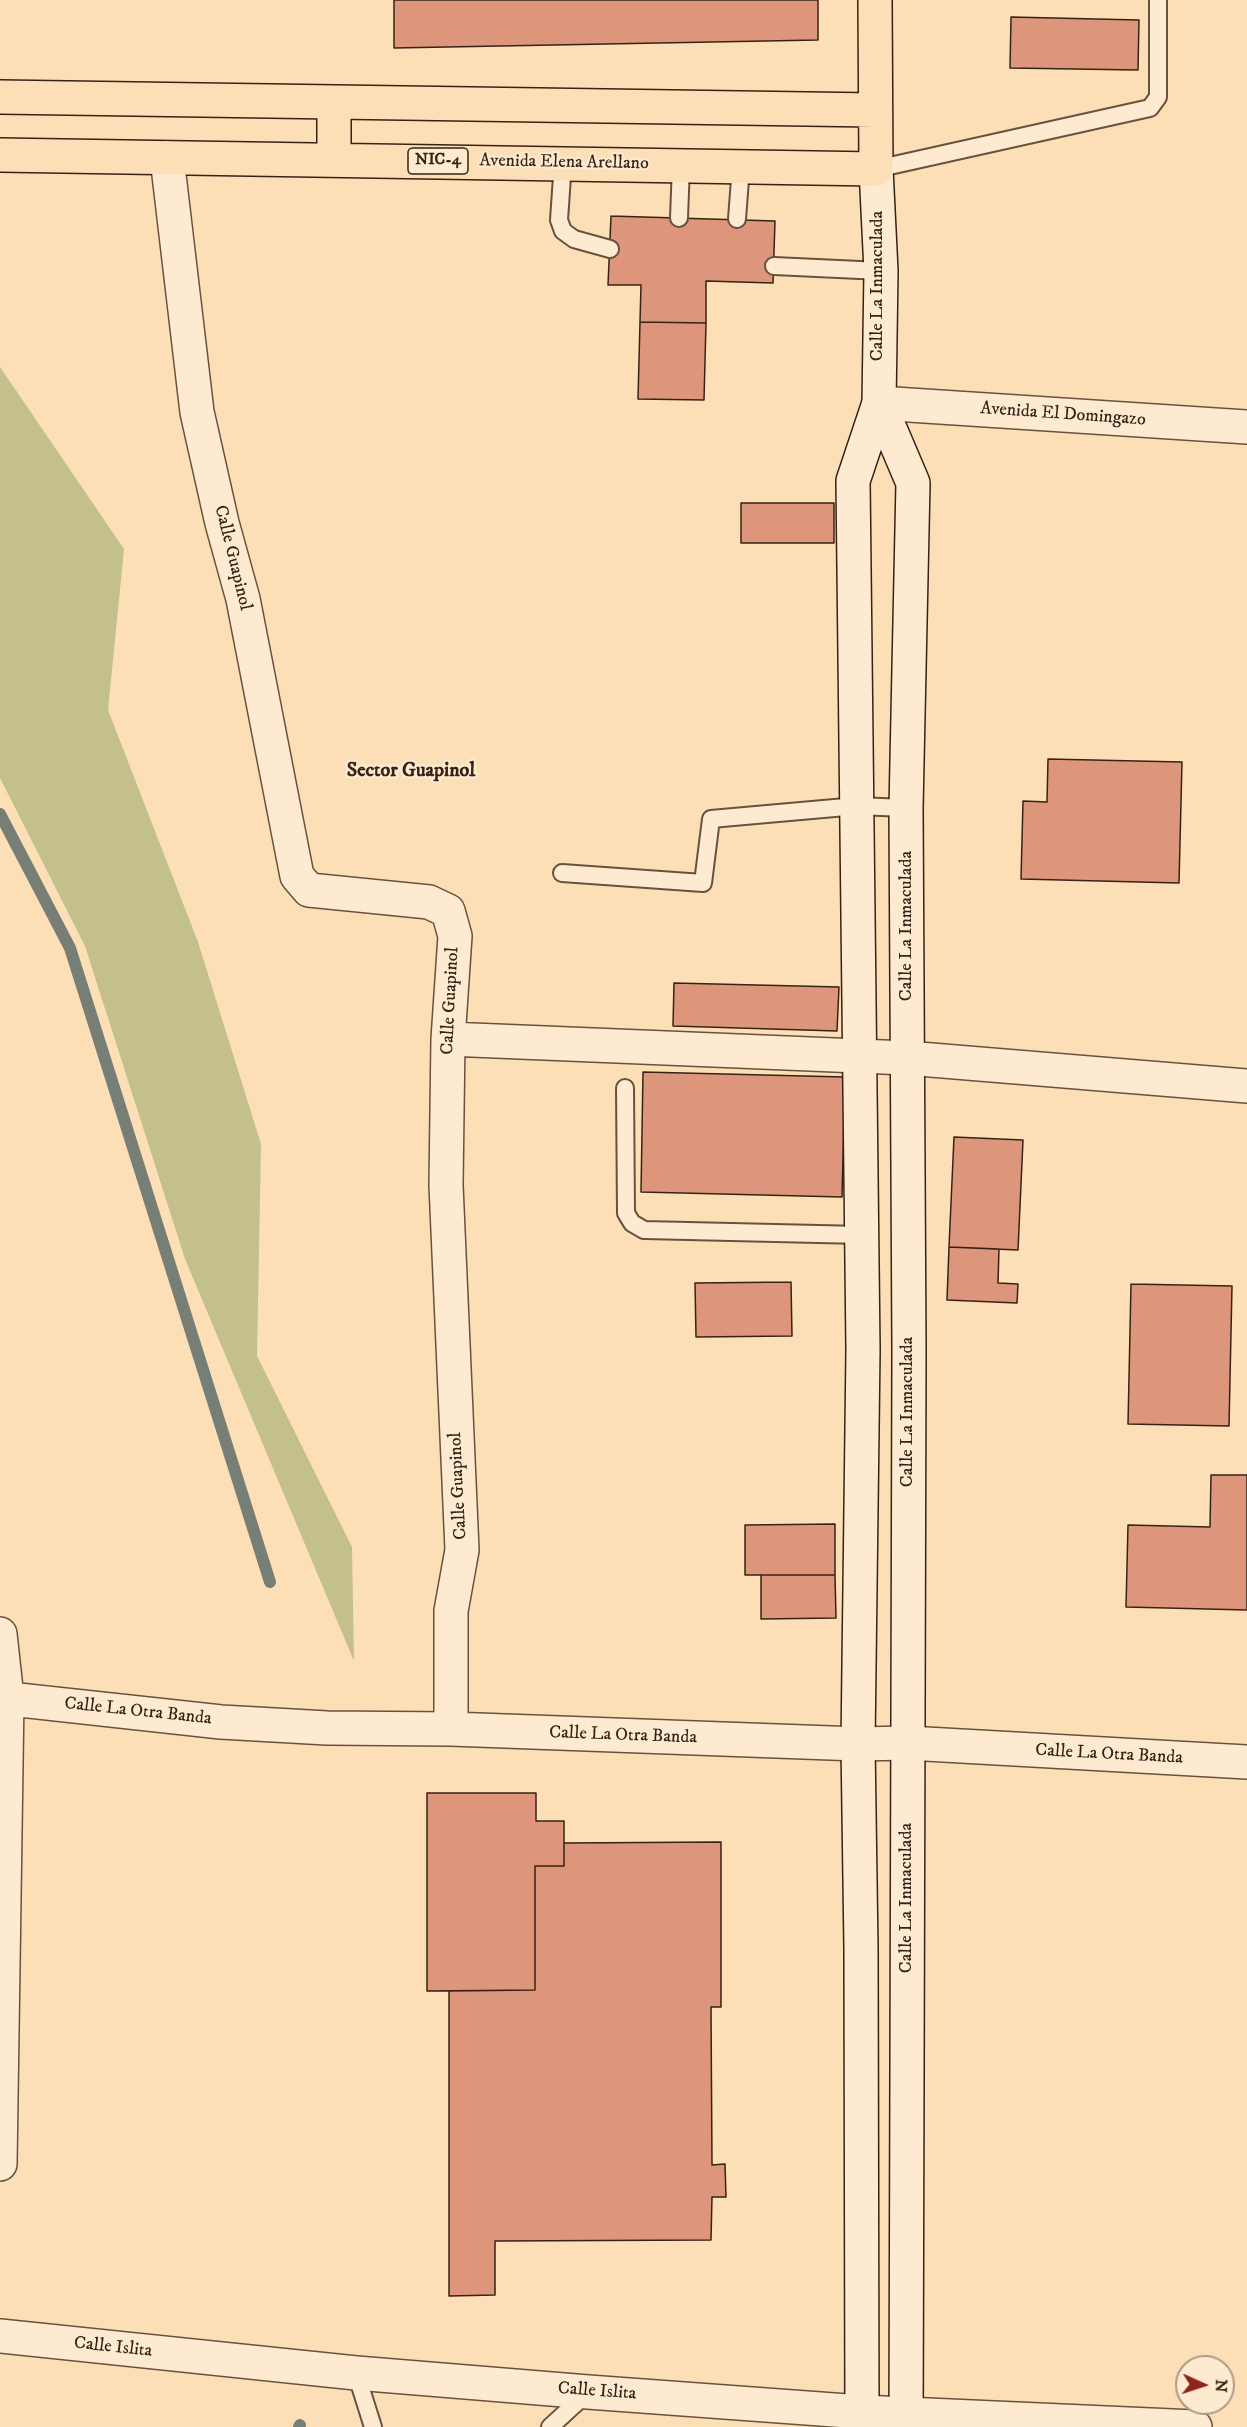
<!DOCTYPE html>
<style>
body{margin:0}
#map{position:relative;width:1247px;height:2427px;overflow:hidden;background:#fcdfb7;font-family:"IM FELL DW Pica",serif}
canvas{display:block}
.north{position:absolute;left:1175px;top:2355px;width:60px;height:60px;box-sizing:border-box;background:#fdead0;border:2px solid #ad9a86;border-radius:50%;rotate:93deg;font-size:16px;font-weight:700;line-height:24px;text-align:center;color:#362316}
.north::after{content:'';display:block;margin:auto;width:21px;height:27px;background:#8f2418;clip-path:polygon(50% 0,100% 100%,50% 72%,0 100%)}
</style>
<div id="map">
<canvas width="1247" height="2427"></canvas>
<div class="north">N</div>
</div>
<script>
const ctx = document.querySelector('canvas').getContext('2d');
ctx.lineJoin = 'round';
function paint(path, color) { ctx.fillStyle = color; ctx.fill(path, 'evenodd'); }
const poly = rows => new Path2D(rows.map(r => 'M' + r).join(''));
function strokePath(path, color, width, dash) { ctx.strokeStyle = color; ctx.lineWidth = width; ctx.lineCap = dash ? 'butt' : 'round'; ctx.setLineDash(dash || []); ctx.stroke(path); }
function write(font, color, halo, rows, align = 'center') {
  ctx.font = font + ' "IM FELL DW Pica",serif'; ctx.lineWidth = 4.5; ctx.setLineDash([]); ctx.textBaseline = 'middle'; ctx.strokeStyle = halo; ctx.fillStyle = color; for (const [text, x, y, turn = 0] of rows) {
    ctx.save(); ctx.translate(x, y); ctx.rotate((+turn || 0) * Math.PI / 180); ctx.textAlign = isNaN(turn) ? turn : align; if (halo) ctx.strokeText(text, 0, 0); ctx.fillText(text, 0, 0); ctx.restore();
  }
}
const green = poly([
 [0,367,124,549,108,710,198,942,261,1144,257,1356,352,1547,354,1661,185,1259,85,946,0,778]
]);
const stream = poly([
 [0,814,70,948,270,1582],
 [299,2427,300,2425]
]);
const building = poly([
 [394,0,818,0,818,40,394,48,394,0],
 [1011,17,1139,20,1138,70,1010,68,1011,17],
 [611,216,775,221,773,283,706,281,706,323,640,322,641,285,608,285,611,216],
 [640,322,706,323,704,400,638,399,640,322],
 [741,503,834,503,834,543,741,543,741,503],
 [1048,759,1182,762,1179,883,1021,879,1023,801,1047,802,1048,759],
 [674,983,839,987,837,1031,673,1026,674,983],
 [643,1072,845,1077,842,1197,641,1192,643,1072],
 [954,1137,1023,1140,1018,1250,949,1247,954,1137],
 [949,1247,999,1249,998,1283,1018,1284,1017,1303,947,1300,949,1247],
 [791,1282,792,1336,696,1337,695,1283,791,1282],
 [1131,1284,1232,1286,1229,1426,1128,1424,1131,1284],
 [1211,1475,1247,1475,1247,1610,1126,1607,1128,1525,1210,1527,1211,1475],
 [835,1524,835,1575,745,1575,745,1525,835,1524],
 [761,1575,835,1575,836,1618,761,1619,761,1575],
 [427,1793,536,1793,536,1821,564,1821,564,1866,535,1866,535,1990,427,1991,427,1793],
 [721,1842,721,2007,711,2007,712,2165,725,2164,726,2197,712,2197,711,2240,495,2241,495,2295,449,2296,449,1991,535,1990,535,1866,564,1866,564,1843,721,1842]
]);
const service = poly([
 [563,162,559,220,563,231,574,239,610,249],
 [876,169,1150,108,1158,97,1158,0],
 [679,218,681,165],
 [737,219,741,166],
 [774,266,881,271],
 [562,873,703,883,711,819,857,806,906,808],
 [625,1088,626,1213,632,1223,644,1230,862,1235],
 [356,2373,373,2427],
 [550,2427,587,2393]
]);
const minor = poly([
 [167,158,197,412,222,523,243,599,297,876,309,890,429,902,448,911,455,936,448,1039,446,1185,462,1550,451,1611,451,1729],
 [879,403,1247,427],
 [448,1039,907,1058,1247,1086],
 [0,1634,7,1698,0,2164],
 [0,1698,221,1722,327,1728,451,1729,858,1744,908,1743,1247,1762],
 [0,2336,356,2373,588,2392,861,2412,1195,2427]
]);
const secondary = poly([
 [879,403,913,483,906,808,909,1351,906,2427],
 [862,2427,861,1949,858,1744,863,1350,853,481,879,403,881,271,876,169]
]);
const trunk = poly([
 [0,97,874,110],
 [334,103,334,160],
 [0,155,876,169,875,0]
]);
const shields = [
 [438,161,60]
];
const shieldNames = [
 ["NIC-4",438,161]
];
const streetNames = [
 ["Avenida Elena Arellano",564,163,1],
 ["Calle La Inmaculada",878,286,-90],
 ["Avenida El Domingazo",1063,415,4],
 ["Calle Guapinol",232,558,76],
 ["Calle La Inmaculada",907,926,-90],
 ["Calle Guapinol",451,1001,-87],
 ["Calle La Inmaculada",908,1412,-90],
 ["Calle Guapinol",459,1486,-93],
 ["Calle La Otra Banda",138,1712,6],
 ["Calle La Otra Banda",623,1736,2],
 ["Calle La Otra Banda",1109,1755,3],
 ["Calle La Inmaculada",907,1898,-90],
 ["Calle Islita",113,2348,6],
 ["Calle Islita",597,2392,4]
];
const neighbourhoodNames = [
 ["Sector Guapinol",411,772]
];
paint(green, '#c3c08b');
strokePath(stream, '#767e76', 12);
paint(building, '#dd957b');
strokePath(building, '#362316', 1.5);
strokePath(service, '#68523e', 20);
strokePath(minor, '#68523e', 36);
strokePath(secondary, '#362316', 36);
strokePath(trunk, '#362316', 36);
strokePath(service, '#fdead0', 16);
strokePath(minor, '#fdead0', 33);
strokePath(secondary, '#fdead0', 33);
strokePath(trunk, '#fcdfb7', 33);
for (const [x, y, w] of shields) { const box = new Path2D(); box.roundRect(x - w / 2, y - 13, w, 26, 4.5); ctx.fillStyle = '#fdead0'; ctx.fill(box); strokePath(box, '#362316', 1.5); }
write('bold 16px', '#362316', null, shieldNames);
write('18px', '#362316', '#fdead0', streetNames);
write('bold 20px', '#362316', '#fdead0', neighbourhoodNames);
</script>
